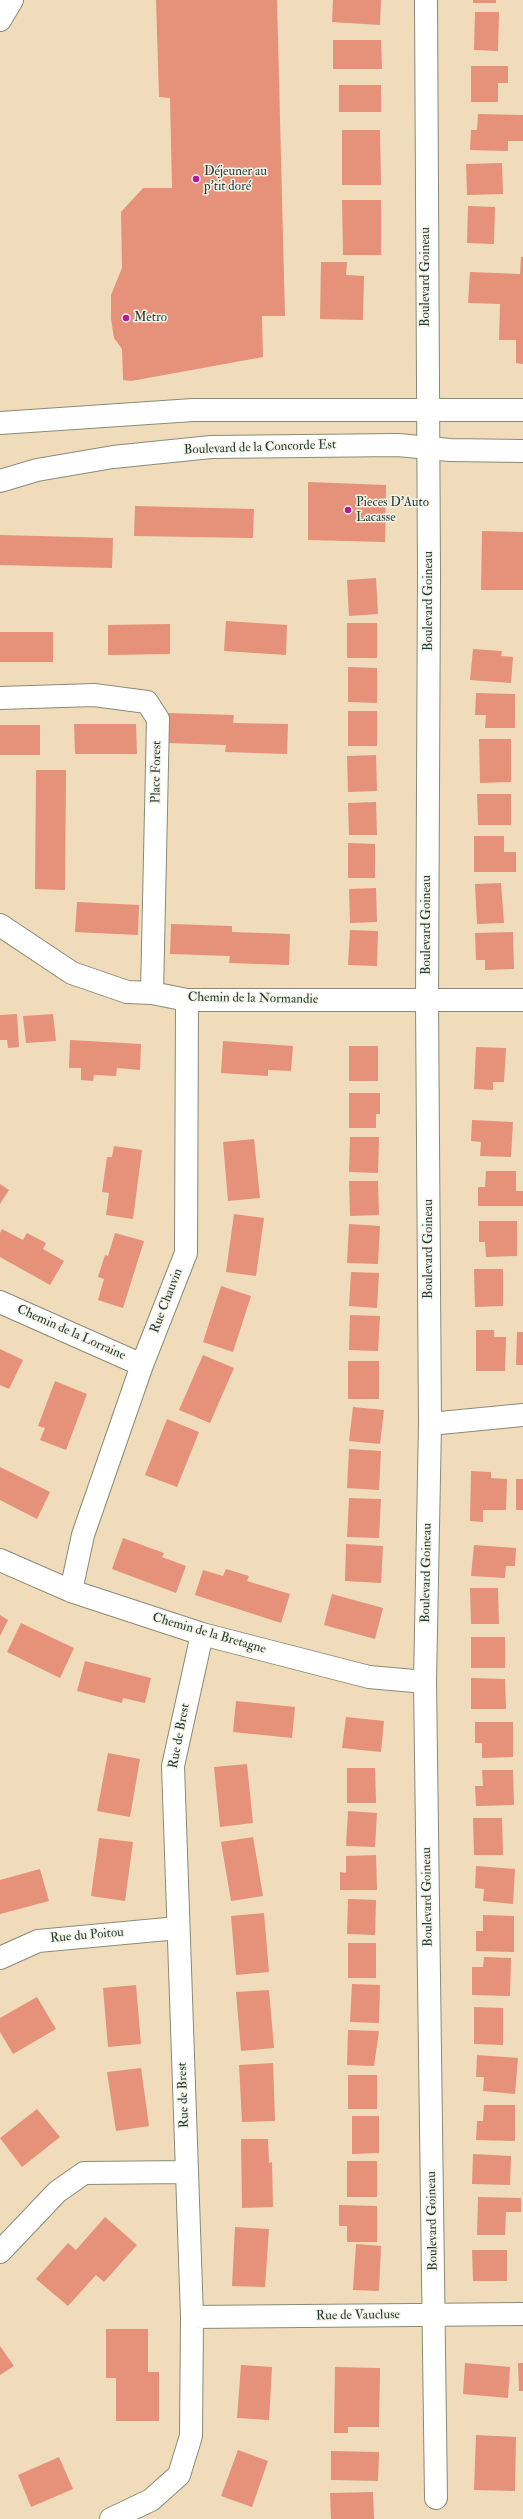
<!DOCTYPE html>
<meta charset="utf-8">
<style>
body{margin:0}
canvas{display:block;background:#f0dcba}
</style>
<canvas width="523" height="2519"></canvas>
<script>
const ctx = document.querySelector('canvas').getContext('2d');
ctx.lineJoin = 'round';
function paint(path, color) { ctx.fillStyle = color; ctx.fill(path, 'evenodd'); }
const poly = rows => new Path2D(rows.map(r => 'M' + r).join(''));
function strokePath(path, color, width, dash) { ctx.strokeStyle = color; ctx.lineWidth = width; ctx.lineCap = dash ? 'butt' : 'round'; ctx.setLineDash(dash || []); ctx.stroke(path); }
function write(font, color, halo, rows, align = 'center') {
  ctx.font = font + ' "IM FELL Double Pica",serif'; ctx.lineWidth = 3; ctx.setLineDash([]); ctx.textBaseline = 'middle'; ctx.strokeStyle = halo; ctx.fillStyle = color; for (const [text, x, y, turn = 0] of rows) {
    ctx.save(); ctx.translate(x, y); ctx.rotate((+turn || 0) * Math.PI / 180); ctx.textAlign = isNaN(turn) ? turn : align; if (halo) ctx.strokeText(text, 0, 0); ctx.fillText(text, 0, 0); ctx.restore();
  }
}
const building = poly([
 [156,0,277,0,285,316,262,316,263,357,131,381,123,380,122,349,114,338,111,319,111,295,122,268,121,212,143,188,172,188,170,98,159,97],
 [333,0,381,0,380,25,332,22],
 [473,0,496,0,496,3,473,3],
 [475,12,499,12,498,51,474,50],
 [333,40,381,40,382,69,333,69],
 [471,66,508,66,508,83,498,83,498,102,471,102],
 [339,85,381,85,381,112,339,112],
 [478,114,523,115,523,141,508,141,508,151,470,150,471,130,477,130],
 [342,130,380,130,381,185,342,185],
 [502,163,503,194,467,195,466,164],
 [342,200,381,200,381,255,343,255],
 [468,206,495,207,494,244,467,243],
 [521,257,523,257,523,364,516,363,516,340,499,340,500,304,468,303,470,272,520,274],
 [321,262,347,262,346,275,364,276,363,320,320,319],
 [308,482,386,485,385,542,308,540],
 [135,506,254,509,253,538,134,536],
 [482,531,523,532,523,590,481,590],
 [0,535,113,538,112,568,0,565],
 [376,578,378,614,349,616,347,580],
 [226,621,287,625,286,655,224,651],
 [347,623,377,623,377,658,347,658],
 [170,624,170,654,108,655,108,625],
 [0,632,53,632,53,662,0,662],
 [473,649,502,651,501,656,513,657,511,683,470,680],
 [348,667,377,668,377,703,348,702],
 [476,693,515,694,515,728,485,728,486,715,475,715],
 [348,711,377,711,377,746,348,746],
 [168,713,234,715,233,723,288,724,287,754,225,752,226,745,167,743],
 [74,724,136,724,137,754,75,754],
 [0,725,40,725,40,755,0,755],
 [479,739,511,739,511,782,480,783],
 [376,755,377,791,348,792,347,756],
 [36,770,66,770,65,890,35,889],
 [477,794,511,794,511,825,478,825],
 [376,802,377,835,349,835,348,803],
 [474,836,504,836,504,852,516,852,516,872,474,872],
 [348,843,375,844,375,878,348,878],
 [501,883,504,923,477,924,475,884],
 [376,888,377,922,350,923,349,889],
 [77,902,139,905,138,935,75,932],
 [171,924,232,926,232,932,290,934,289,965,229,963,230,956,170,954],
 [350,930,378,931,377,966,348,965],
 [513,932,514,969,485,970,485,960,476,960,475,933],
 [17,1014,19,1047,8,1048,7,1040,0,1040,0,1015],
 [53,1014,56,1041,26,1043,23,1016],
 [70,1040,141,1044,140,1070,117,1068,116,1076,94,1075,93,1081,81,1080,81,1068,69,1068],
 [223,1041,293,1046,291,1071,268,1070,268,1076,221,1073],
 [349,1046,378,1046,378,1081,349,1081],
 [476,1047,506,1048,504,1082,493,1082,493,1090,474,1089],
 [349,1093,380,1093,380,1114,376,1114,376,1128,349,1128],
 [472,1120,513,1122,511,1157,480,1156,481,1142,471,1141],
 [350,1137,379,1137,378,1173,349,1172],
 [254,1139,260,1198,228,1201,223,1142],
 [114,1146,142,1150,133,1219,106,1215,109,1193,102,1192,107,1157,112,1157],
 [486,1171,516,1171,516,1191,523,1191,523,1206,478,1206,478,1187,485,1187],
 [349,1181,378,1181,379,1215,350,1216],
 [0,1184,9,1190,0,1204],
 [234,1214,264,1218,256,1276,226,1272],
 [479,1221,517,1221,517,1256,486,1257,485,1242,479,1242],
 [349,1224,380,1226,378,1264,347,1263],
 [2,1229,23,1240,27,1233,46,1243,43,1249,64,1261,50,1285,0,1257,0,1233],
 [115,1233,144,1241,123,1308,98,1300,104,1279,98,1277,105,1255,108,1256],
 [474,1269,503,1269,503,1306,475,1307],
 [351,1272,379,1273,377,1308,349,1306],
 [221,1286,251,1296,233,1352,203,1342],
 [350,1315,380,1316,378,1351,349,1350],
 [476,1330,494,1330,494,1337,506,1337,505,1371,476,1371],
 [517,1332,523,1332,523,1365,516,1365],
 [0,1349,23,1360,9,1389,0,1385],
 [203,1355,234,1368,210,1423,179,1410],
 [348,1361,379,1361,379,1399,348,1399],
 [55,1381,87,1394,66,1450,40,1440,45,1428,38,1426],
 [353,1407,384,1410,380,1444,349,1441],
 [167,1419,199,1432,177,1487,145,1475],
 [349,1449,381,1451,379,1490,347,1488],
 [0,1467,50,1492,37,1519,0,1500],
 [471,1471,491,1472,491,1478,507,1479,506,1510,483,1510,483,1522,470,1521],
 [516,1479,523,1479,523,1510,516,1510],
 [349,1498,381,1499,379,1538,347,1537],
 [123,1538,164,1553,162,1557,186,1566,176,1593,112,1569],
 [346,1544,383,1546,381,1583,345,1581],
 [474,1545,516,1548,515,1566,506,1566,505,1578,471,1576],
 [226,1569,249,1576,247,1581,290,1594,281,1623,195,1595,203,1570,223,1576],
 [470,1588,498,1588,499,1624,471,1624],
 [332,1594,383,1608,375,1639,324,1625],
 [0,1615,8,1620,0,1636],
 [21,1623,74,1648,60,1678,7,1652],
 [471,1637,505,1637,505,1668,471,1668],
 [85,1661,151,1678,145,1703,123,1698,122,1703,77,1691],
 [471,1678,505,1679,506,1709,471,1709],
 [236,1701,295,1707,292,1738,233,1732],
 [346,1717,384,1721,381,1752,342,1748],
 [475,1722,513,1722,513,1757,482,1758,482,1743,475,1743],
 [108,1753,140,1759,130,1817,97,1811],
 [247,1764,253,1823,220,1827,214,1767],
 [347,1768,375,1768,376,1803,347,1803],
 [482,1770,513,1770,514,1805,476,1806,475,1786,483,1786],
 [348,1811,377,1813,375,1847,346,1846],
 [473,1818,502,1818,503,1855,474,1855],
 [253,1837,263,1896,231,1901,221,1842],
 [99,1838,133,1842,125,1901,91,1896],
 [376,1855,377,1890,340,1890,340,1872,346,1873,346,1856],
 [476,1866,515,1869,513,1904,483,1901,484,1889,475,1888],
 [40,1869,49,1901,0,1914,0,1880],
 [348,1899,376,1900,375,1935,347,1934],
 [264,1913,269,1972,236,1975,231,1916],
 [483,1915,514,1916,514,1952,476,1951,476,1931,483,1931],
 [348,1943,376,1943,376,1978,348,1978],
 [484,1957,511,1958,510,1996,472,1995,472,1967,483,1967],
 [352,1984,380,1985,379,2023,350,2022],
 [136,1985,141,2044,108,2047,103,1988],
 [269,1990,274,2048,241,2051,236,1992],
 [37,1997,56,2029,13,2054,0,2032,0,2018],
 [474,2007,503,2008,503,2045,474,2044],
 [348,2030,379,2031,374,2066,347,2065],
 [477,2055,518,2058,515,2094,483,2091,484,2077,476,2077],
 [273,2063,275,2121,242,2122,239,2065],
 [141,2068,149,2126,116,2131,107,2072],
 [348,2075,377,2075,377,2109,348,2109],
 [484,2105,515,2105,515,2141,476,2140,477,2121,483,2121],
 [37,2109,60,2137,22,2167,0,2138],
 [352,2116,379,2116,379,2153,352,2154],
 [241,2139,268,2139,269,2163,272,2162,273,2207,242,2208],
 [473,2154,511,2156,510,2185,472,2184],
 [347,2161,377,2161,377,2197,347,2197],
 [478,2197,521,2198,521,2212,506,2212,505,2235,477,2235],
 [339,2205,377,2206,377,2242,347,2242,347,2226,339,2226],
 [105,2217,137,2245,104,2282,96,2275,68,2306,36,2279,68,2243,76,2250],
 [235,2227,269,2229,265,2287,232,2286],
 [356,2244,381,2246,379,2291,353,2290],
 [472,2250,507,2250,507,2281,473,2281],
 [106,2329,148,2329,148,2372,159,2372,159,2421,116,2421,116,2378,106,2378],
 [0,2346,14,2366,0,2375],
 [465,2363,510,2367,508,2398,463,2394],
 [518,2363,523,2363,523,2391,519,2391],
 [241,2365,272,2367,269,2420,237,2418],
 [335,2367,380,2368,379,2427,348,2427,348,2433,334,2433],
 [476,2435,516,2437,515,2491,474,2490],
 [238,2450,268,2461,252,2507,221,2496],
 [331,2451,379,2452,378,2481,331,2480],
 [59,2457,73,2489,31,2507,18,2475],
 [373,2492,374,2519,331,2519,330,2493]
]);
const minor = poly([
 [426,0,429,574,427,1001,430,1424,425,1682,436,2498],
 [0,20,12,0],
 [0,698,94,695,147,702,158,719,152,993],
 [0,925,72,973,127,992,152,993,187,1000,523,1000],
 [0,1302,142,1365],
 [430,1424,523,1415],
 [0,1560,71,1591,202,1634,369,1677,425,1682],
 [71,1591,83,1535,142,1365,186,1253,187,1000],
 [0,1958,38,1941,178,1928],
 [0,2252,57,2192,84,2173,187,2172],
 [192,2317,523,2314],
 [111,2519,151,2500,179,2475,191,2436,192,2317,173,1766,202,1634]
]);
const tertiary = poly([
 [0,423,193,410,523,410],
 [0,481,37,470,113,457,211,447,398,445,450,450,523,451]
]);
const markers = [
 [196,179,4,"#b5179e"],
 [126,318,4,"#b5179e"],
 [348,510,4,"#b5179e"]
];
const poiNames = [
 ["Déjeuner au",204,172],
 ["p'tit doré",204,187],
 ["Metro",134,318],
 ["Pieces D'Auto",356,503],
 ["Lacasse",356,518]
];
const streetNames = [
 ["Boulevard Goineau",426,277,-90],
 ["Boulevard de la Concorde Est",260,448,-2],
 ["Boulevard Goineau",429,601,-90],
 ["Place Forest",157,772,-89],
 ["Boulevard Goineau",427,925,-90],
 ["Chemin de la Normandie",253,999,1],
 ["Boulevard Goineau",429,1249,-90],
 ["Rue Chauvin",167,1301,-69],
 ["Chemin de la Lorraine",71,1333,24],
 ["Boulevard Goineau",427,1573,-89],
 ["Chemin de la Bretagne",209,1634,16],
 ["Rue de Brest",180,1736,-79],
 ["Boulevard Goineau",428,1897,-91],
 ["Rue du Poitou",87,1936,-5],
 ["Rue de Brest",184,2095,-92],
 ["Boulevard Goineau",433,2221,-91],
 ["Rue de Vaucluse",358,2316,-1]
];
paint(building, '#e6917a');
strokePath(minor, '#888c77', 24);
strokePath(tertiary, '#888c77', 24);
strokePath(minor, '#fff', 22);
strokePath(tertiary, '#fff', 22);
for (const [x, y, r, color] of markers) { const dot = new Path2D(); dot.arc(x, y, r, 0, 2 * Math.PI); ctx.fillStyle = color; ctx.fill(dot); strokePath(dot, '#f7f3e8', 1.5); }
write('13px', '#1f3d34', '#f7f3e8', poiNames, 'left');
write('13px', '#1f3d34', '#f7f3e8', streetNames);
</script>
